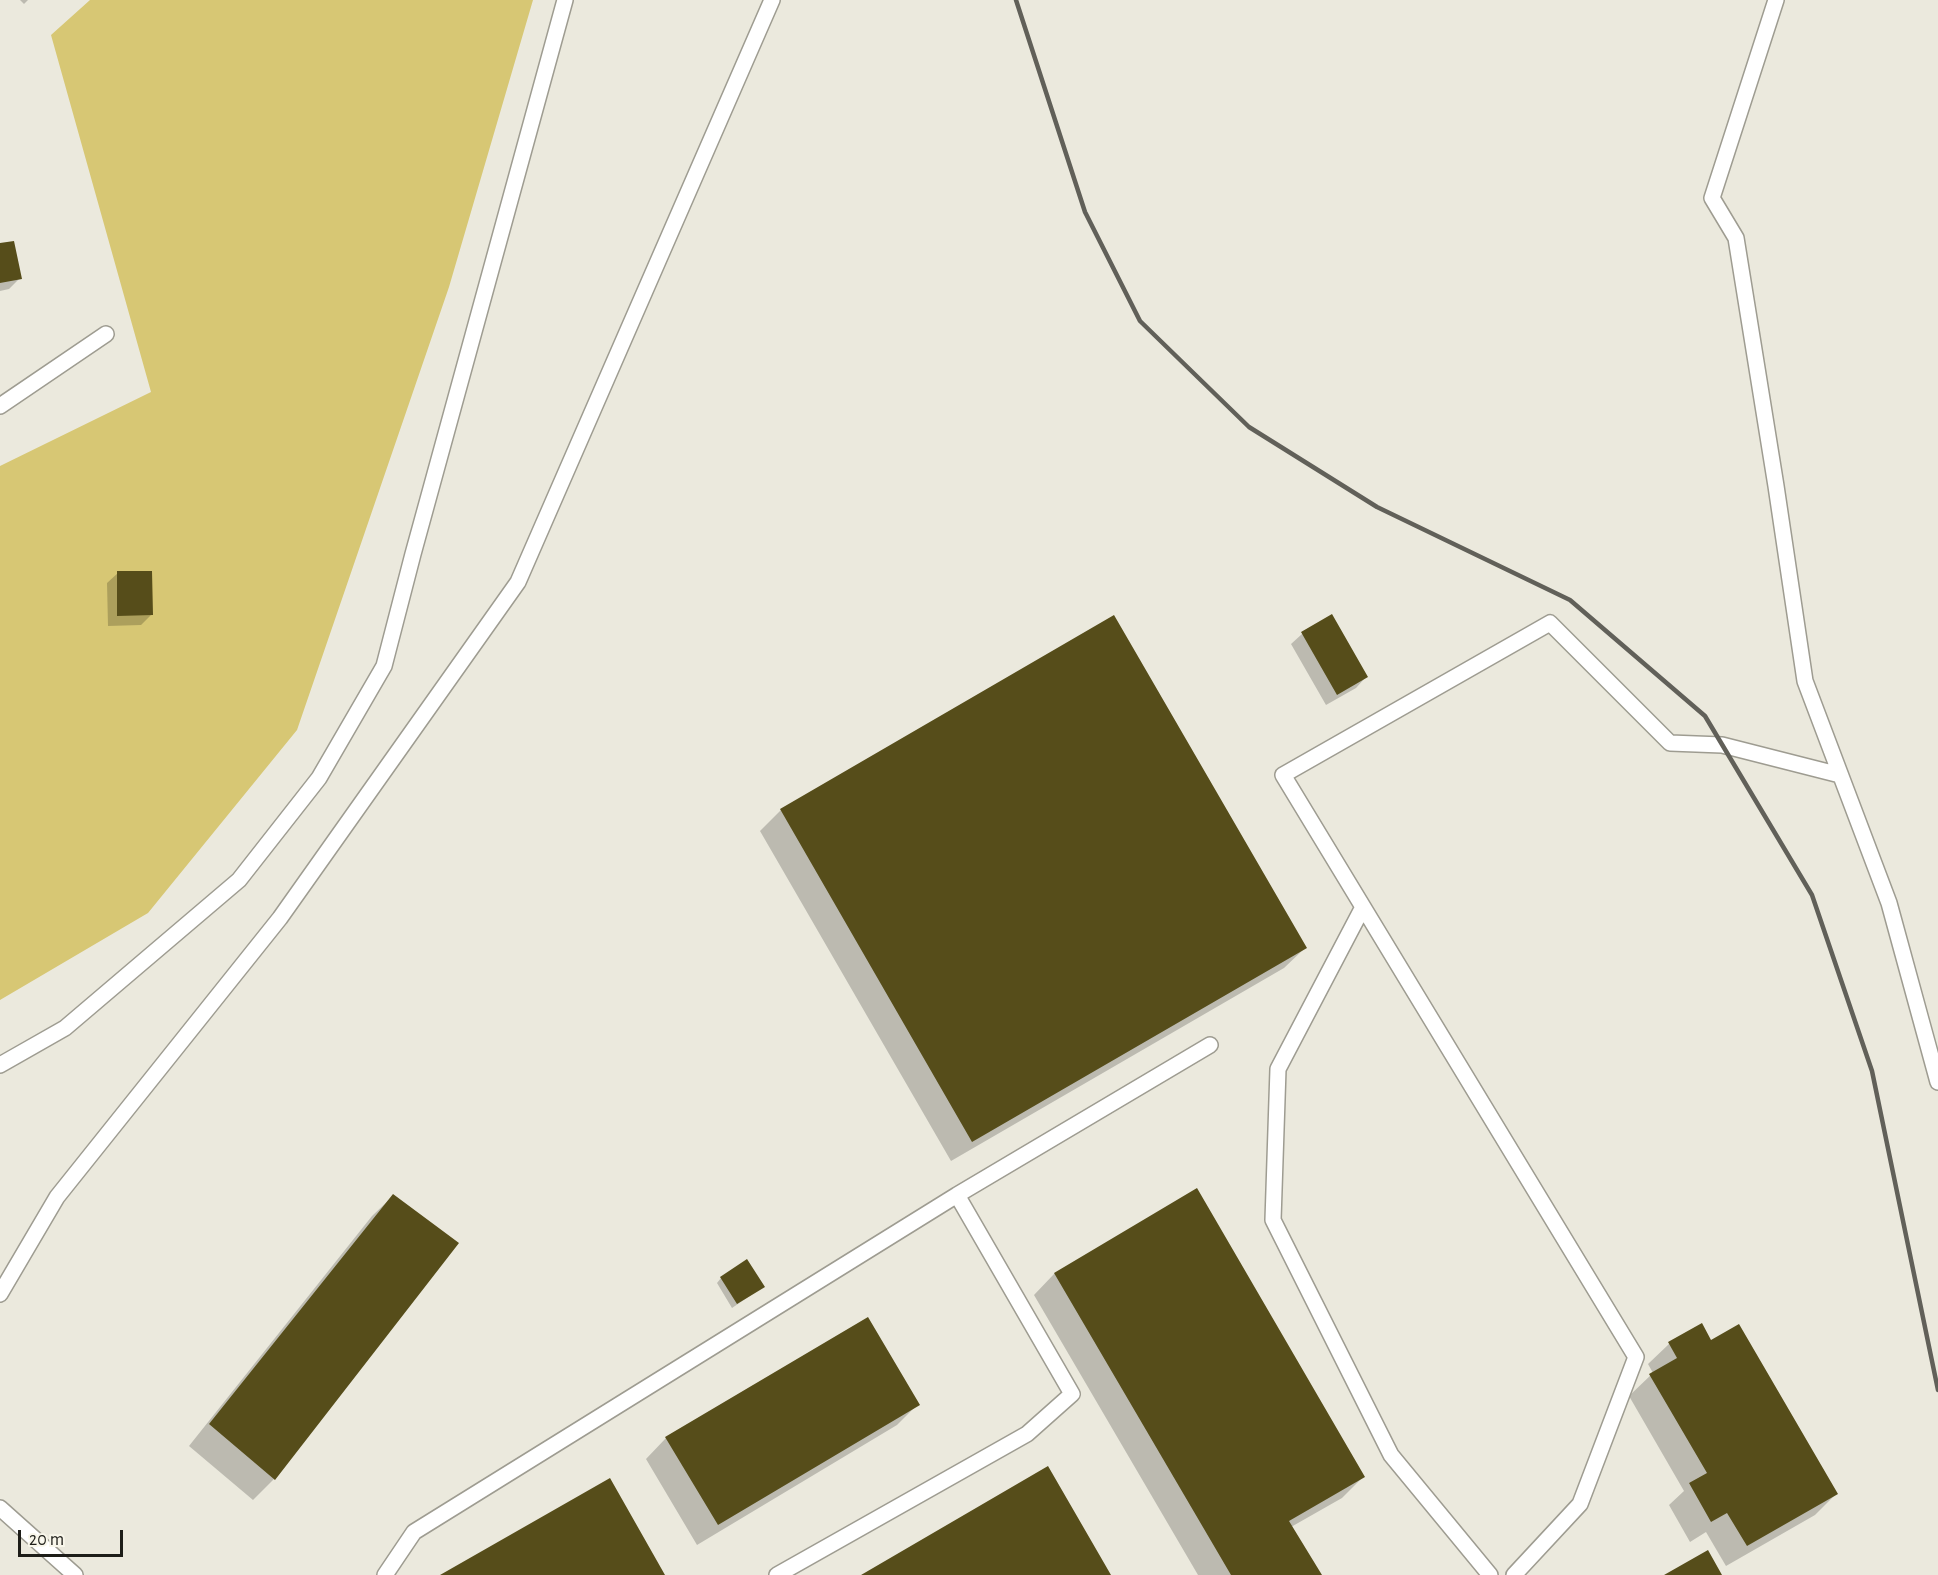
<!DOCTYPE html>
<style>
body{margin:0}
#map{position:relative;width:1938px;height:1575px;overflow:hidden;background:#ebe9dd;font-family:"Alegreya Sans",sans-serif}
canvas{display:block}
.scale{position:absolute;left:18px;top:1530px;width:105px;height:27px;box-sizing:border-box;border:3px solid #1d1d18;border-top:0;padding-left:8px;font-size:18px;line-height:21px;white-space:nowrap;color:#1d1d18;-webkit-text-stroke:4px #f8f6ea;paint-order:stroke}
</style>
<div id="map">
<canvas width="1938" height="1575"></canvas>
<div class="scale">20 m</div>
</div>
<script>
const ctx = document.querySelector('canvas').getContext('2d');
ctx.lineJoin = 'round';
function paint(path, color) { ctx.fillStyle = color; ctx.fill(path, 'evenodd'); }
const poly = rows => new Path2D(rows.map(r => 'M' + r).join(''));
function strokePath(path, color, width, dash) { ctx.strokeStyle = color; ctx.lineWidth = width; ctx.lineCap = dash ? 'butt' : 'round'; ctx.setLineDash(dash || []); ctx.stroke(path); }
const green = poly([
 [90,0,533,0,449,287,297,730,148,913,0,1000,0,466,151,392,51,35]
]);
const shadow = poly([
 [20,0,28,0,24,4],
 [0,245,20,278,9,289,0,291],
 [118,573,151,615,141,625,108,626,107,583],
 [1114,617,1305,948,1284,968,951,1161,760,831,781,810],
 [1331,617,1366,677,1356,688,1326,705,1291,644,1302,634],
 [1196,1190,1363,1477,1342,1498,1291,1527,1320,1575,1198,1575,1034,1295,1054,1274],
 [393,1196,274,1479,253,1500,189,1446,372,1216],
 [721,1278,763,1287,732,1308,717,1283],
 [1711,1342,1836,1494,1815,1515,1726,1566,1706,1532,1690,1542,1669,1505,1684,1491,1629,1396,1653,1373,1648,1364,1669,1344],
 [918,1404,897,1425,697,1545,646,1459,666,1438]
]);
const building = poly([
 [14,241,22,279,0,283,0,243],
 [117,571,152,571,153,615,117,616],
 [1332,614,1368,677,1337,695,1301,632],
 [1114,615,1307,948,972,1142,780,809],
 [1197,1188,1365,1477,1289,1521,1322,1575,1231,1575,1054,1273],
 [393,1194,459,1243,275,1480,209,1424],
 [747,1259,765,1287,737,1304,720,1277],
 [868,1317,920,1405,718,1525,665,1437],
 [1702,1323,1711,1340,1739,1324,1838,1494,1747,1546,1727,1513,1711,1522,1689,1483,1707,1473,1649,1374,1677,1358,1668,1342],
 [1048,1466,1111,1575,861,1575],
 [610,1478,665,1575,440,1575],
 [1708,1550,1722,1575,1664,1575]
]);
const lane = poly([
 [1776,0,1712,198,1736,238,1776,486,1805,681,1889,903,1938,1082],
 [0,406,106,334],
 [1363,907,1278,1069,1273,1220,1391,1455,1490,1575],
 [0,1065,65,1028,239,880,319,778,384,666,413,554,565,0],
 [957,1195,1210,1045],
 [0,1294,57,1197,280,918,518,582,772,0],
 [0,1508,75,1575],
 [385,1575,414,1532,957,1195,1072,1394,1027,1434,777,1575],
 [1514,1575,1580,1504,1636,1357,1283,775,1550,623,1670,743,1722,745,1840,775]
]);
const rail = poly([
 [1016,0,1085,212,1140,321,1249,427,1377,507,1570,600,1705,716,1812,895,1872,1071,1938,1390]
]);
paint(green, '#d7c774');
paint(shadow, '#0003');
paint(building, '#564d1a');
strokePath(lane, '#9e9c91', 18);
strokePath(lane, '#fff', 15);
strokePath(rail, '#616059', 4.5);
</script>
